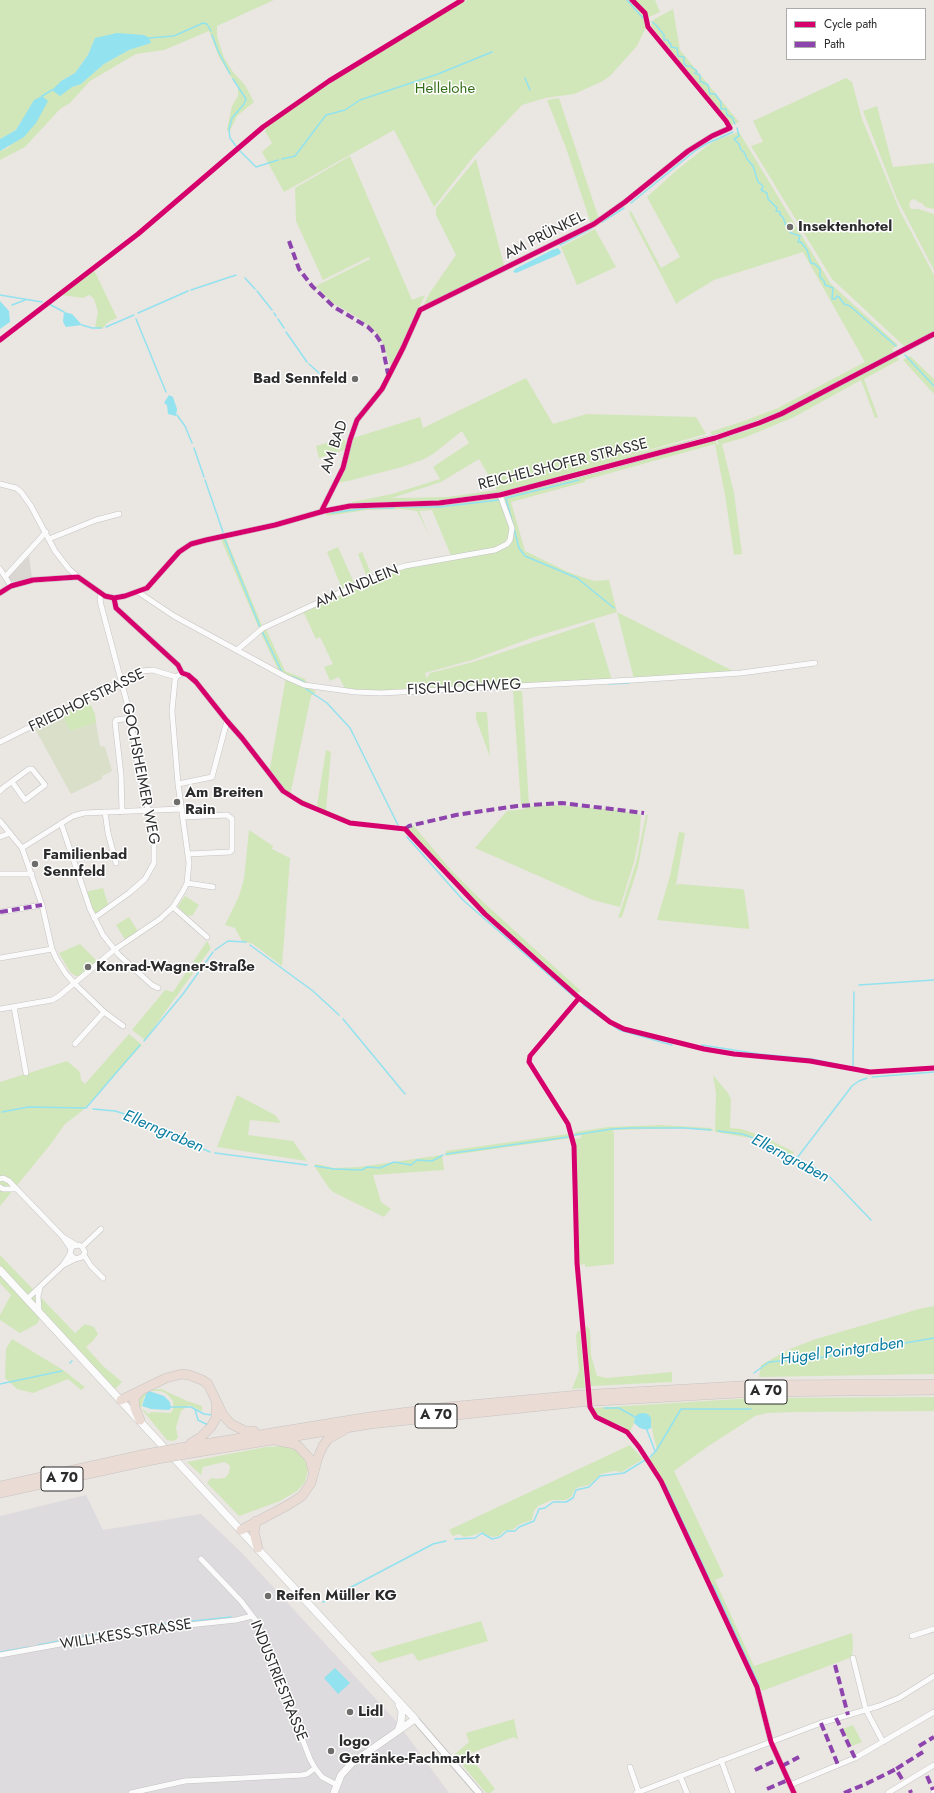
<!DOCTYPE html>
<meta charset="utf-8">
<style>
body{margin:0}
#map{position:relative;width:934px;height:1793px;overflow:hidden;background:#eae6e2;font-family:Jost,sans-serif}
canvas{display:block}
.legend{position:absolute;left:786px;top:8px;width:140px;height:52px;box-sizing:border-box;background:#fff;border:1px solid #ababab;margin:0;padding:5px 7px;list-style:none;font-size:12px;color:#2c2c2c}
.legend li{display:flex;align-items:center;gap:8px;height:20px}
.legend b{width:20px;border:1px solid #ababab}
</style>
<div id="map">
<canvas width="934" height="1793"></canvas>
<ul class="legend">
<li><b style="height:5px;background:#d6006c"></b>Cycle path</li>
<li><b style="height:5px;background:#8e44ad"></b>Path</li>
</ul>
</div>
<script>
const ctx = document.querySelector('canvas').getContext('2d');
ctx.lineJoin = 'round';
function paint(path, color) { ctx.fillStyle = color; ctx.fill(path, 'evenodd'); }
const poly = rows => new Path2D(rows.map(r => 'M' + r).join(''));
function strokePath(path, color, width, dash) { ctx.strokeStyle = color; ctx.lineWidth = width; ctx.lineCap = dash ? 'butt' : 'round'; ctx.setLineDash(dash || []); ctx.stroke(path); }
function write(font, color, halo, rows, align = 'center') {
  ctx.font = font + ' Jost,sans-serif'; ctx.lineWidth = 3; ctx.setLineDash([]); ctx.textBaseline = 'middle'; ctx.strokeStyle = halo; ctx.fillStyle = color; for (const [text, x, y, turn = 0] of rows) {
    ctx.save(); ctx.translate(x, y); ctx.rotate((+turn || 0) * Math.PI / 180); ctx.textAlign = isNaN(turn) ? turn : align; if (halo) ctx.strokeText(text, 0, 0); ctx.fillText(text, 0, 0); ctx.restore();
  }
}
const industrial = poly([
 [86,1495,103,1530,201,1514,241,1552,397,1722,449,1793,0,1793,0,1516]
]);
const green = poly([
 [0,0,274,0,217,26,217,36,224,58,233,72,245,85,254,102,237,116,229,133,227,129,232,106,238,96,238,88,219,57,209,31,164,50,136,54,90,81,70,103,60,109,25,147,0,160,0,151,9,147,24,117,16,130,0,139],
 [95,38,151,43,129,50,104,64,81,84,72,87,61,81,75,73,88,55],
 [467,0,630,0,643,14,647,25,637,46,610,76,601,82,574,94,545,98,522,105,474,156,434,207,394,130,284,192,262,152,272,143,265,131,266,126,372,56],
 [634,0,655,0,660,12,649,17],
 [673,9,680,50,739,122,731,125,651,26,653,20],
 [846,78,852,82,862,119,900,211,934,275,934,331,905,347,832,279,751,146,763,142,753,121],
 [559,98,599,219,591,224,566,148,547,100],
 [877,106,893,167,934,163,934,209,925,207,922,203,920,203,914,199,911,200,909,205,911,209,918,209,934,214,934,270,897,199,863,111],
 [739,132,831,284,898,345,892,349,894,352,780,412,759,421,713,436,710,432,744,421,778,408,865,362,803,252,714,280,678,302,677,305,629,213,631,211,661,268,680,257,647,197,677,170,707,146,716,140],
 [350,156,412,300,425,295,391,367,383,344,376,332,360,319,331,302,316,286,370,259,369,257,323,280,296,221,295,188],
 [476,159,505,269,423,306,429,294,456,255,436,215,436,208],
 [595,229,616,267,577,285,561,247],
 [94,270,117,318,108,322,102,329,95,327,98,312,94,299,91,296,89,295,83,298,61,295],
 [897,356,899,360,864,379,878,417,875,418,861,380,794,417,746,437,722,444,734,493,742,554,734,555,725,495,715,444,585,480,585,482,511,502,525,551,568,572,585,578,594,581,609,580,617,612,534,637,472,660,425,673,430,688,427,678,430,673,473,662,594,622,612,680,381,692,346,691,339,677,330,681,324,667,333,664,320,637,316,639,304,613,295,617,293,615,343,591,327,552,338,547,355,585,368,580,358,554,362,552,373,578,385,573,452,558,432,510,419,511,429,535,417,511,401,509,367,510,327,516,325,511,350,506,352,502,392,494,440,479,433,467,469,443,462,431,433,454,422,460,402,467,348,481,336,483,347,449,319,458,316,446,340,439,345,440,347,448,350,439,420,417,423,428,526,378,553,424,587,414,696,417,706,434,608,461,706,436,710,439,715,438,717,445,719,444,717,440,747,431,781,416],
 [479,459,497,490,447,497,392,498,441,482],
 [910,356,934,379,934,394,903,360],
 [225,536,263,628,265,627,285,671,305,679,308,686,316,692,311,696,291,791,292,795,317,806,326,750,331,752,326,810,351,820,350,822,292,797,269,774,286,677,280,674,260,631,220,537],
 [617,612,733,671,634,679],
 [513,691,522,691,529,805,521,805],
 [89,701,95,714,96,723,70,731,62,715],
 [476,712,487,712,490,757,476,719],
 [554,805,617,810,641,815,639,838,634,862,620,907,593,900,475,848,507,811,525,809,525,807],
 [646,815,648,815,638,867,622,917,618,918,636,863],
 [413,825,451,870,482,901,581,991,577,993,485,914,467,896,405,829],
 [249,830,273,846,272,849,290,858,282,966,253,944,242,941,235,928,225,925,239,896,244,879],
 [679,832,685,833,676,885,679,884,741,889,744,890,749,925,749,929,657,920,670,876],
 [103,888,109,907,94,917,85,892],
 [185,896,199,905,192,916,190,915,188,917,179,908,178,906],
 [129,917,139,933,126,941,116,925],
 [207,941,211,948,145,1040,132,1030,165,990,173,992],
 [80,944,97,961,79,976,76,976,70,972,59,953],
 [129,1034,142,1045,82,1111,65,1124,50,1145,0,1206,0,1082,67,1061,80,1072,81,1080,85,1084],
 [713,1075,728,1093,731,1099,730,1128,741,1129,762,1136,794,1152,791,1158,751,1138,715,1132,716,1093],
 [237,1095,275,1115,281,1123,250,1120,248,1135,293,1141,307,1161,217,1147],
 [661,1125,711,1128,714,1131,685,1128,613,1130,614,1135,614,1264,585,1267,585,1264,580,1265,578,1262,575,1139,581,1138,581,1135,575,1136,575,1132,608,1127],
 [568,1134,571,1138,445,1156,446,1151],
 [442,1155,444,1170,373,1175,381,1202,391,1209,384,1217,333,1192,329,1188,315,1167,316,1164,334,1168,359,1167],
 [0,1255,75,1333,85,1324,94,1327,98,1334,93,1341,86,1347,103,1366,122,1382,113,1391,0,1270],
 [0,1275,40,1318,37,1324,20,1333,0,1320,0,1315,11,1295,0,1283],
 [934,1306,934,1374,759,1377,761,1365,790,1349,816,1339,919,1309],
 [587,1326,590,1330,591,1355,597,1376,607,1378,672,1372,672,1382,591,1386,585,1328],
 [578,1331,580,1331,585,1388,572,1389,579,1371,576,1335],
 [12,1339,63,1370,85,1387,81,1390,68,1379,33,1393,17,1389,5,1378,6,1349],
 [161,1389,187,1401,202,1406,202,1411,189,1405,181,1411,176,1427,178,1438,173,1441,167,1440,140,1407,138,1400,141,1394,150,1390],
 [150,1391,161,1391,167,1394,173,1401,173,1410,170,1413,151,1412,149,1414,141,1408,144,1397],
 [934,1397,934,1411,794,1412,767,1413,755,1416,707,1447,674,1471,724,1576,715,1580,754,1666,852,1633,853,1646,852,1657,762,1691,741,1650,683,1524,661,1481,648,1461,657,1450,651,1425,635,1417,634,1423,630,1432,622,1426,603,1420,597,1416,593,1408,754,1398],
 [630,1445,643,1459,622,1472,614,1471,601,1474,589,1485,576,1488,571,1497,565,1500,552,1500,538,1506,534,1511,532,1520,518,1525,514,1529,504,1531,499,1536,492,1537,481,1532,474,1535,464,1537,459,1534,453,1536,449,1530],
 [284,1446,297,1451,305,1459,308,1470,305,1482,297,1491,280,1501,239,1516,207,1483,211,1478,217,1479,225,1478,229,1473,230,1466,228,1464,224,1462,203,1467,201,1475,187,1462,266,1447],
 [481,1621,488,1641,418,1661,413,1653,379,1663,370,1653],
 [514,1719,518,1740,514,1737,468,1754,495,1789,490,1793,486,1793,454,1755,469,1742,466,1733],
 [853,1725,862,1742,852,1746,843,1729]
]);
const cemetery = poly([
 [62,714,70,731,96,723,100,746,105,747,112,771,102,776,102,779,71,794,35,729]
]);
const plaza = poly([
 [29,556,32,578,16,582,11,581,8,577]
]);
const water = poly([
 [117,33,144,35,149,38,151,43,129,50,104,64,81,84,72,87,60,96,52,90,61,81,75,73,88,55,95,38],
 [42,96,48,101,36,123,24,137,0,151,0,139,16,130,34,100],
 [558,248,561,252,560,254,516,273,513,272,515,269,552,250],
 [0,301,9,311,10,322,0,329],
 [64,312,72,314,82,325,66,327,63,322],
 [169,395,173,397,177,409,176,416,168,414,167,405,164,403],
 [149,1391,164,1396,170,1402,171,1408,169,1410,151,1409,142,1406,146,1394],
 [643,1413,648,1414,651,1418,651,1428,647,1430,640,1428,634,1423,635,1417,638,1414],
 [335,1668,350,1683,338,1694,324,1678]
]);
const stream = poly([
 [627,0,643,18],
 [652,22,656,25,664,35,664,40,668,40,669,43,671,44,671,47,677,48,678,56,684,57,684,63,686,66,690,66,697,71,695,73,700,75,700,81,708,85,710,94,715,94,721,102,721,109,726,109,727,115,732,117,735,124],
 [212,35,218,51,230,74],
 [149,38,174,36,203,23,207,24,211,31],
 [525,78,530,90],
 [233,79,246,99,244,104,232,118,229,129,230,138,236,146],
 [42,96,52,90],
 [737,128,739,136,734,139,739,144,741,150,744,152,747,159,753,166,758,182,762,185,763,187,761,190,767,193,768,199,777,208,776,211,780,212,780,215,783,217,786,226,791,233,800,236,798,242,801,242,807,250,811,263,815,264,820,269,820,277,824,281,825,285,833,288,832,299,835,299,837,296,839,297,844,304,850,306,896,346],
 [239,150,256,167,278,160],
 [282,159,295,156,326,115,345,110,360,100,438,74,492,52],
 [631,203,696,150,708,143,733,132],
 [602,222,624,208],
 [560,245,592,228],
 [245,278,255,289],
 [191,290,236,275],
 [257,291,272,310],
 [0,295,42,302],
 [49,304,64,312],
 [12,305,25,300],
 [138,313,188,291],
 [274,313,276,316],
 [136,319,166,392],
 [278,319,284,328],
 [82,325,92,328,101,328],
 [106,327,134,315],
 [286,332,307,362],
 [905,355,934,386],
 [309,364,327,380],
 [177,415,185,426,192,443],
 [194,448,204,477],
 [205,480,223,532],
 [579,480,506,498,519,548,525,556,577,578,614,608],
 [401,507,439,507,499,500],
 [331,513,368,508,394,508],
 [225,540,260,627],
 [262,631,282,672],
 [293,677,304,682],
 [609,684,629,683],
 [306,689,327,703,350,728,398,825],
 [407,837,463,900,573,996],
 [250,945,313,991,339,1015],
 [215,950,228,941,246,942],
 [859,985,934,980],
 [583,1005,619,1030,672,1045],
 [343,1019,405,1094],
 [144,1041,183,994,213,952],
 [702,1045,759,1054,812,1059,849,1067],
 [853,1066,854,992],
 [872,1077,934,1072],
 [93,1109,115,1111,128,1115,210,1152],
 [2,1112,28,1107,86,1108,140,1045],
 [718,1131,742,1134,751,1137,797,1158,828,1175,871,1220],
 [574,1135,612,1129,631,1128,685,1128,711,1130],
 [215,1153,307,1165],
 [446,1154,568,1137],
 [797,1158,852,1086,859,1081,867,1078],
 [315,1166,334,1169,362,1170,367,1167,380,1168,394,1162,411,1165,417,1160,432,1161,443,1155],
 [70,1363,72,1361],
 [754,1373,769,1362,818,1358,934,1338],
 [0,1384,62,1371],
 [171,1407,191,1407,204,1414,212,1415],
 [604,1408,619,1408,635,1417],
 [195,1409,198,1420,208,1425],
 [647,1430,655,1451],
 [650,1457,656,1451,681,1409,751,1409],
 [665,1484,709,1578],
 [455,1539,475,1538,482,1533,492,1539,500,1537,507,1531,515,1531,519,1527,534,1521,539,1509,545,1508,553,1502,566,1502,573,1498,576,1490,589,1487,600,1476,624,1473,645,1460],
 [713,1585,759,1685],
 [323,1602,433,1544,446,1541],
 [137,1627,231,1617],
 [70,1639,128,1629],
 [38,1645,59,1641],
 [0,1652,29,1647]
]);
const minor = poly([
 [0,484,16,488,21,492,31,506,55,551,69,569,78,577,105,596,114,598,125,596,147,588,179,552,191,544,206,540,275,525,324,511,350,506,439,503,500,495,597,470,734,432,781,414,934,334],
 [321,512,343,468,350,440,357,420,382,389,403,348,420,310,594,224,625,202,688,151,712,136,730,128],
 [49,539,96,520,119,514],
 [0,569,11,586],
 [6,576,46,532],
 [138,592,174,616,286,677,304,685,355,692,381,693,633,680,741,673,815,663],
 [0,593,11,586,33,580,78,577],
 [114,598,116,608,178,665,182,673,188,675,196,682,227,721,242,738,283,791],
 [237,650,263,628,385,572,405,566,495,550,507,544,510,540,512,528,500,495],
 [0,742,142,671,153,670,176,677],
 [178,784,212,777,227,721],
 [0,791,3,788,29,769,32,769,45,785,25,800,12,782],
 [105,812,108,833,116,863],
 [122,812,121,775,115,722,116,720,131,718],
 [183,817,227,815,232,819,232,850,230,852,188,854],
 [0,821,22,848,42,905,52,949,56,958,66,974,75,984,104,1012,123,1026],
 [61,823,90,909,103,935,119,955,152,985,158,988],
 [0,837,10,833],
 [22,848,73,816,84,813,181,809],
 [0,874,32,874],
 [187,883,213,887],
 [173,907,207,937],
 [0,912,42,905],
 [94,918,129,893,145,879,154,863,154,833,138,769,131,718,101,605,100,599,101,594],
 [0,958,52,949],
 [14,1007,26,1073],
 [0,1009,52,1000,59,996,114,950,160,919,173,907,183,891,187,883,189,863,178,784,172,711,175,680,176,677,182,673],
 [75,1044,104,1012],
 [0,1179,3,1178,9,1181,63,1237,76,1245],
 [0,1187,3,1189,17,1189],
 [63,1237,71,1249],
 [82,1247,101,1229],
 [84,1255,91,1266,103,1278],
 [63,1265,75,1259,82,1257,85,1252,82,1247,79,1245,73,1246,71,1249,70,1254,75,1259],
 [27,1299,63,1265,70,1254],
 [39,1312,38,1296,40,1288],
 [201,1559,241,1601,257,1622,310,1759,315,1768,322,1777,337,1785],
 [912,1636,934,1629],
 [0,1655,132,1631,236,1620,252,1616],
 [853,1658,866,1710,883,1742],
 [758,1691,771,1742,794,1793],
 [721,1760,733,1793],
 [630,1767,639,1793],
 [680,1776,687,1793],
 [790,1785,855,1758,934,1712],
 [933,1790,934,1792],
 [131,1793,185,1781,302,1775,307,1774,315,1768],
 [636,1793,821,1723,879,1706,899,1698,934,1676],
 [888,1793,934,1765]
]);
const tertiary = poly([
 [415,1719,479,1793]
]);
const secondary = poly([
 [0,1270,415,1719,352,1763,341,1775,334,1793],
 [398,1731,401,1722,402,1711,399,1705]
]);
const motorway = poly([
 [121,1400,166,1378,182,1374,189,1375,202,1380,208,1384,223,1415,231,1424,245,1431,254,1431],
 [140,1420,135,1408,134,1398,141,1390],
 [278,1441,295,1444,300,1448,310,1459,313,1471],
 [191,1443,201,1437,211,1427,216,1418,216,1403],
 [180,1448,369,1417,448,1407,579,1395,757,1385,934,1384],
 [186,1454,370,1424,580,1402,756,1392,934,1390],
 [0,1486,146,1454],
 [0,1493,152,1460],
 [256,1521,254,1532,258,1548],
 [241,1530,288,1505,302,1496,311,1483,318,1457,323,1446,328,1439,344,1430]
]);
const motorwayBridge = poly([
 [146,1454,180,1448],
 [152,1460,186,1454]
]);
const quiet = poly([
 [289,241,299,269,312,286,334,307,368,327,376,335,382,344,388,374],
 [405,829,409,826,456,815,517,806,562,803,644,813],
 [0,912,42,905],
 [835,1665,848,1715],
 [836,1718,855,1758],
 [821,1723,838,1765],
 [919,1746,934,1737],
 [782,1766,799,1757],
 [755,1770,779,1759],
 [927,1776,933,1790],
 [902,1779,896,1769,923,1752],
 [767,1789,788,1780],
 [910,1790,911,1793],
 [844,1793,866,1784,896,1769]
]);
const cycleway = poly([
 [0,340,138,234,263,127,329,81,462,0],
 [321,512,343,468,350,440,357,420,382,389,403,348,420,310,594,224,625,202,688,151,712,136,730,128,726,121,648,27,645,13,632,0],
 [0,593,11,586,33,580,78,577,105,596,114,598,125,596,147,588,179,552,191,544,206,540,275,525,324,511,350,506,439,503,500,495,715,438,759,423,781,414,934,334],
 [114,598,116,608,178,665,182,673,188,675,196,682,227,721,242,738,283,791,302,803,350,823,405,829,485,914,579,998,610,1022,624,1029,704,1049,734,1054,810,1061,870,1072,934,1068],
 [579,998,530,1056,529,1062,568,1124,574,1146,577,1263,590,1407,596,1417,627,1432,639,1447,661,1481,757,1687,771,1742,794,1793]
]);
const markers = [
 [790,227,4,"#6e6d6c"],
 [355,379,4,"#6e6d6c"],
 [177,802,4,"#6e6d6c"],
 [35,864,4,"#6e6d6c"],
 [88,967,4,"#6e6d6c"],
 [268,1596,4,"#6e6d6c"],
 [350,1712,4,"#6e6d6c"],
 [331,1751,4,"#6e6d6c"]
];
const shields = [
 [766,1392,42],
 [436,1416,42],
 [62,1479,42]
];
const shieldNames = [
 ["A 70",766,1392],
 ["A 70",436,1416],
 ["A 70",62,1479]
];
const parkNames = [
 ["Hellelohe",445,89]
];
const poiNames = [
 ["Insektenhotel",798,227],
 ["Bad Sennfeld",347,379,"right"],
 ["Am Breiten",185,793],
 ["Rain",185,810],
 ["Familienbad",43,855],
 ["Sennfeld",43,872],
 ["Konrad-Wagner-Straße",96,967],
 ["Reifen Müller KG",276,1596],
 ["Lidl",358,1712],
 ["logo",339,1742],
 ["Getränke-Fachmarkt",339,1759]
];
const streetNames = [
 ["AM PRÜNKEL",545,236,-27],
 ["AM BAD",335,447,-71],
 ["REICHELSHOFER STRASSE",563,465,-14],
 ["AM LINDLEIN",357,587,-23],
 ["FISCHLOCHWEG",464,688,-3],
 ["FRIEDHOFSTRASSE",87,701,-26],
 ["GOCHSHEIMER WEG",140,774,79],
 ["WILLI-KESS-STRASSE",126,1635,-9],
 ["INDUSTRIESTRASSE",278,1681,68]
];
const waterNames = [
 ["Ellerngraben",163,1132,23],
 ["Ellerngraben",790,1159,28],
 ["Hügel Pointgraben",842,1352,-8]
];
paint(industrial, '#dddbde');
paint(green, '#d1e7b9');
paint(cemetery, '#d9dfc9');
paint(plaza, '#dad6d2');
paint(water, '#92e2ef');
strokePath(stream, '#92e2ef', 1.5);
strokePath(minor, '#c4c3c3', 6);
strokePath(tertiary, '#c4c3c3', 8);
strokePath(secondary, '#c4c3c3', 8);
strokePath(motorway, '#c6c4c2', 10);
strokePath(minor, '#fcfbfb', 5);
strokePath(tertiary, '#fcfbfb', 6);
strokePath(secondary, '#fcfbfb', 7);
strokePath(motorway, '#eadbd4', 9);
strokePath(motorwayBridge, '#c6c4c2', 10, []);
strokePath(motorwayBridge, '#eadbd4', 9);
strokePath(quiet, '#8e44ad', 4, [8, 4]);
strokePath(cycleway, '#d6006c', 5);
for (const [x, y, r, color] of markers) { const dot = new Path2D(); dot.arc(x, y, r, 0, 2 * Math.PI); ctx.fillStyle = color; ctx.fill(dot); strokePath(dot, '#fff', 1.5); }
for (const [x, y, w] of shields) { const box = new Path2D(); box.roundRect(x - w / 2, y - 12, w, 24, 3); ctx.fillStyle = '#fff'; ctx.fill(box); strokePath(box, '#2c2c2c', 1); }
write('bold 14px', '#2c2c2c', null, shieldNames);
write('15px', '#346e17', '#fff', parkNames);
write('bold 15px', '#2c2c2c', '#fff', poiNames, 'left');
write('15px', '#2c2c2c', '#fff', streetNames);
write('italic 16px', '#087c9f', '#fff', waterNames);
</script>
